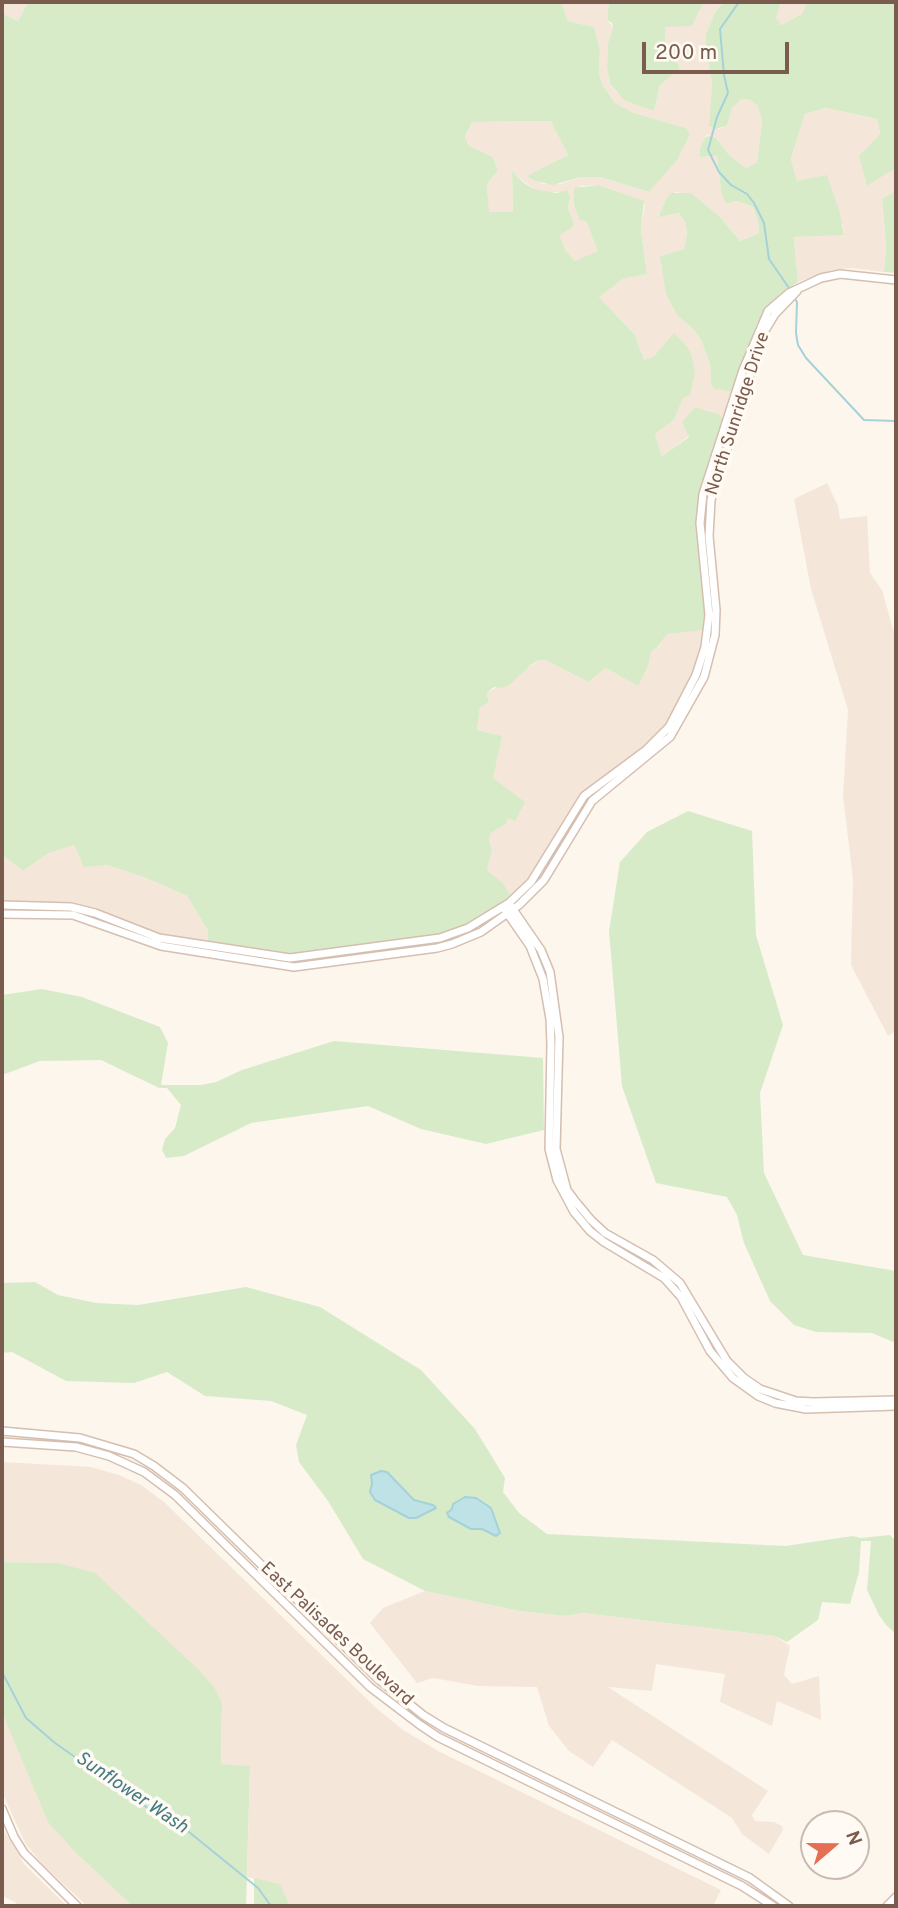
<!DOCTYPE html>
<style>
body{margin:0}
#map{position:relative;width:898px;height:1908px;overflow:hidden;background:#fdf6ec;font-family:Overpass,sans-serif}
canvas{display:block}
.frame{position:absolute;inset:0;border:4px solid #795c4e;pointer-events:none}
.north{position:absolute;left:800px;top:1810px;width:70px;height:70px;box-sizing:border-box;background:#fffaf3;border:2px solid #c9bbb1;border-radius:50%;rotate:70deg;font-size:19px;font-weight:700;line-height:28px;text-align:center;color:#795c4e}
.north::after{content:'';display:block;margin:auto;width:24px;height:32px;background:#e46f53;clip-path:polygon(50% 0,100% 100%,50% 72%,0 100%)}
.scale{position:absolute;left:642px;top:42px;width:147px;height:32px;box-sizing:border-box;border:4px solid #795c4e;border-top:0;padding-left:9px;font-size:21px;line-height:24px;white-space:nowrap;color:#795c4e;-webkit-text-stroke:5px #fffaf3;paint-order:stroke}
</style>
<div id="map">
<canvas width="898" height="1908"></canvas>
<div class="frame"></div>
<div class="north">N</div>
<div class="scale">200 m</div>
</div>
<script>
const ctx = document.querySelector('canvas').getContext('2d');
ctx.lineJoin = 'round';
function paint(path, color) { ctx.fillStyle = color; ctx.fill(path, 'evenodd'); }
const poly = rows => new Path2D(rows.map(r => 'M' + r).join(''));
function strokePath(path, color, width, dash) { ctx.strokeStyle = color; ctx.lineWidth = width; ctx.lineCap = dash ? 'butt' : 'round'; ctx.setLineDash(dash || []); ctx.stroke(path); }
function write(font, color, halo, rows, align = 'center') {
  ctx.font = font + ' Overpass,sans-serif'; ctx.lineWidth = 7; ctx.setLineDash([]); ctx.textBaseline = 'middle'; ctx.strokeStyle = halo; ctx.fillStyle = color; for (const [text, x, y, turn = 0] of rows) {
    ctx.save(); ctx.translate(x, y); ctx.rotate((+turn || 0) * Math.PI / 180); ctx.textAlign = isNaN(turn) ? turn : align; if (halo) ctx.strokeText(text, 0, 0); ctx.fillText(text, 0, 0); ctx.restore();
  }
}
const residential = poly([
 [2,2,28,2,18,21,2,13],
 [561,2,609,2,607,20,613,27,608,44,607,68,610,84,617,93,654,111,660,85,679,65,665,51,665,26,692,26,704,2,724,2,715,12,706,34,706,49,712,83,710,127,719,129,727,126,732,108,742,99,749,99,758,106,762,120,757,162,746,168,729,155,716,138,707,135,705,137,700,148,701,157,717,156,721,192,726,204,737,201,753,207,758,221,759,233,740,241,721,218,685,194,676,192,666,199,658,216,679,213,685,222,687,233,684,249,661,256,666,295,677,315,695,331,701,340,710,364,711,385,716,389,733,392,725,421,707,410,702,410,689,436,662,456,655,434,674,420,683,398,692,356,687,346,674,334,654,356,644,360,635,335,599,297,623,279,647,274,641,231,645,204,598,185,580,186,586,221,599,252,575,261,566,251,558,235,572,228,574,223,568,208,570,197,561,192,545,192,534,189,512,172,513,212,488,212,487,187,490,180,498,171,493,157,469,146,465,138,472,122,552,121,568,155,528,176,543,184,561,184,581,177,600,177,649,192,686,128,634,113,615,103,602,84,599,73,600,49,594,27,568,21],
 [781,2,807,2,802,14,781,25,775,18],
 [826,108,877,119,880,134,867,186,896,168,896,191,882,200,886,245,884,272,852,268,832,270,798,282,794,237,844,234,843,225,797,181,791,159,805,114],
 [827,483,838,506,840,519,867,516,870,573,882,590,896,640,896,1031,888,1036,851,965,853,879,843,796,848,710,811,589,794,499],
 [705,630,696,668,665,725,645,747,590,787,528,880,511,896,503,883,487,870,492,850,489,839,491,833,506,824,492,778,502,736,477,730,480,708,489,702,487,693,540,660,545,660,588,682,606,668,638,685,649,664,651,652,659,647,667,633],
 [74,845,84,866,107,865,146,878,187,896,208,931,208,945,157,935,88,909,2,903,2,855,23,871,49,853],
 [2,1462,91,1467,119,1475,141,1485,164,1502,375,1707,403,1730,438,1751,721,1890,713,1906,290,1906,279,1884,247,1877,250,1767,221,1764,222,1704,58,1563,2,1562],
 [425,1591,519,1611,566,1616,583,1613,774,1636,790,1646,784,1675,792,1684,819,1676,821,1720,777,1701,772,1726,720,1702,725,1674,656,1664,652,1691,608,1687,768,1791,752,1815,755,1821,774,1822,782,1826,783,1830,769,1854,742,1834,732,1818,612,1740,593,1767,569,1751,549,1726,537,1687,478,1686,433,1678,417,1683,370,1623,383,1608],
 [4,1717,75,1852,132,1906,87,1906,43,1865,25,1843,2,1792,2,1718],
 [2,1827,24,1864,67,1906,17,1906,15,1902,2,1896]
]);
const green = poly([
 [28,2,561,2,568,21,594,27,600,49,599,73,602,84,615,103,634,113,686,128,689,132,689,136,677,160,649,192,600,177,581,177,553,185,535,181,527,176,568,155,551,121,472,122,465,137,469,146,493,157,498,171,490,180,487,187,489,212,513,212,512,171,523,182,534,189,556,193,567,190,570,197,568,208,574,223,572,228,559,235,566,251,575,261,598,251,586,221,580,220,574,205,574,188,598,185,644,201,641,231,647,274,623,279,599,297,635,335,644,360,654,356,674,333,687,346,692,356,695,373,690,395,683,398,674,420,655,434,662,456,689,437,682,422,695,407,718,414,725,421,702,490,705,630,667,634,658,647,651,652,649,664,638,686,606,668,588,682,545,660,540,660,532,664,509,685,501,688,494,687,487,693,489,702,480,708,477,730,502,736,493,778,525,802,515,821,508,818,506,824,491,833,489,839,492,850,487,870,503,883,511,896,473,924,449,934,289,957,208,945,208,931,187,896,146,878,107,865,84,867,74,845,49,853,23,871,2,855,2,13,18,21],
 [609,2,704,2,692,26,665,27,665,51,679,65,679,69,660,85,654,111,624,100,610,84,607,68,608,43,613,27,612,23,607,20],
 [724,2,781,2,776,18,781,25,802,14,807,2,896,2,896,168,867,186,859,156,880,134,877,119,826,108,805,114,791,159,797,181,827,175,840,213,844,235,794,237,798,282,783,292,768,308,757,323,733,392,715,389,711,385,710,364,701,340,695,331,677,315,666,295,660,256,684,249,687,233,685,222,679,213,658,217,666,199,671,193,691,193,721,218,740,241,759,233,758,221,753,207,737,201,726,204,721,192,717,156,700,157,700,148,705,137,710,136,716,138,729,155,746,168,757,162,762,120,758,106,749,99,742,99,732,108,727,126,715,129,709,126,712,83,706,49,706,34,715,12],
 [896,191,896,273,884,272,886,245,882,199],
 [688,811,752,831,756,935,783,1025,760,1093,764,1173,803,1255,896,1271,896,1343,872,1333,816,1332,794,1325,770,1301,744,1243,737,1215,727,1197,656,1183,622,1086,609,931,620,862,647,832],
 [42,989,82,997,160,1027,168,1043,161,1085,201,1085,216,1082,242,1070,334,1041,543,1058,544,1130,486,1144,421,1129,368,1106,251,1123,184,1156,166,1158,162,1150,165,1139,175,1128,181,1105,167,1088,159,1088,101,1060,40,1061,2,1075,2,995],
 [35,1282,58,1295,96,1303,138,1305,246,1287,320,1307,421,1370,475,1429,505,1478,503,1492,519,1513,547,1534,785,1546,853,1536,861,1538,890,1535,896,1541,896,1634,886,1625,879,1615,867,1590,871,1541,861,1541,859,1572,850,1604,822,1602,818,1620,787,1642,774,1636,583,1613,566,1616,519,1611,425,1591,363,1559,328,1501,299,1462,296,1445,307,1415,271,1401,205,1396,167,1372,134,1383,66,1381,12,1352,2,1353,2,1283],
 [2,1562,58,1563,95,1573,200,1671,214,1687,222,1703,221,1764,250,1766,246,1906,132,1906,75,1852,48,1822,4,1717,2,1718],
 [254,1878,280,1884,290,1906,254,1906]
]);
const water = poly([
 [381,1471,387,1472,414,1500,433,1505,436,1508,416,1518,409,1518,375,1500,370,1492,372,1484,371,1475,381,1471],
 [465,1497,476,1498,491,1508,500,1533,496,1536,482,1529,471,1529,449,1517,447,1513,452,1509,453,1504,465,1497]
]);
const stream = poly([
 [739,2,720,29,724,75,728,93,717,117,708,150,719,172,731,185,747,194,754,203,764,223,769,259,791,291],
 [795,299,797,302,796,333,798,345,806,358,864,420,896,421],
 [2,1672,26,1718,55,1743,152,1811,189,1832,258,1888,271,1906]
]);
const secondary = poly([
 [2,905,71,907,95,913,159,938,290,958,440,938,468,928,509,903,531,882,584,796,646,750,669,727,696,675,705,647,709,615,700,523,703,494,743,370,768,311,789,293,821,278,840,274,896,280],
 [510,905,541,950,550,972,559,1037,556,1149,567,1190,576,1202,591,1220,605,1233,653,1260,680,1283,727,1361,744,1378,760,1389,796,1401,813,1402,896,1400],
 [505,910,530,946,543,979,550,1019,551,1045,549,1149,557,1180,574,1212,590,1231,604,1242,664,1278,681,1297,710,1351,733,1378,758,1396,775,1403,806,1409,896,1406],
 [2,914,73,915,161,946,294,967,437,948,452,944,481,932,519,905,544,880,592,801,670,737,704,677,715,635,716,610,709,536,711,500,763,334,775,314,797,291],
 [2,1431,80,1438,134,1454,154,1466,183,1488,377,1678,423,1715,444,1728,750,1878,789,1906],
 [2,1442,76,1447,109,1456,144,1472,175,1495,370,1687,420,1725,438,1737,742,1886,773,1906],
 [2,1809,14,1837,24,1853,77,1906],
 [887,1906,896,1897]
]);
const streetNames = [
 ["North Sunridge Drive",739,414,-72],
 ["East Palisades Boulevard",336,1635,43]
];
const waterNames = [
 ["Sunflower Wash",131,1794,34]
];
paint(residential, '#f4e7da');
paint(green, '#d8ebc9');
paint(water, '#bfe2e7');
strokePath(water, '#a5d2d9', 2);
strokePath(stream, '#a5d2d9', 2);
strokePath(secondary, '#d5bfb0', 10);
strokePath(secondary, '#fff', 7);
write('18px', '#795c4e', '#fffaf3', streetNames);
write('italic 19px', '#437b84', '#fffaf3', waterNames);
</script>
